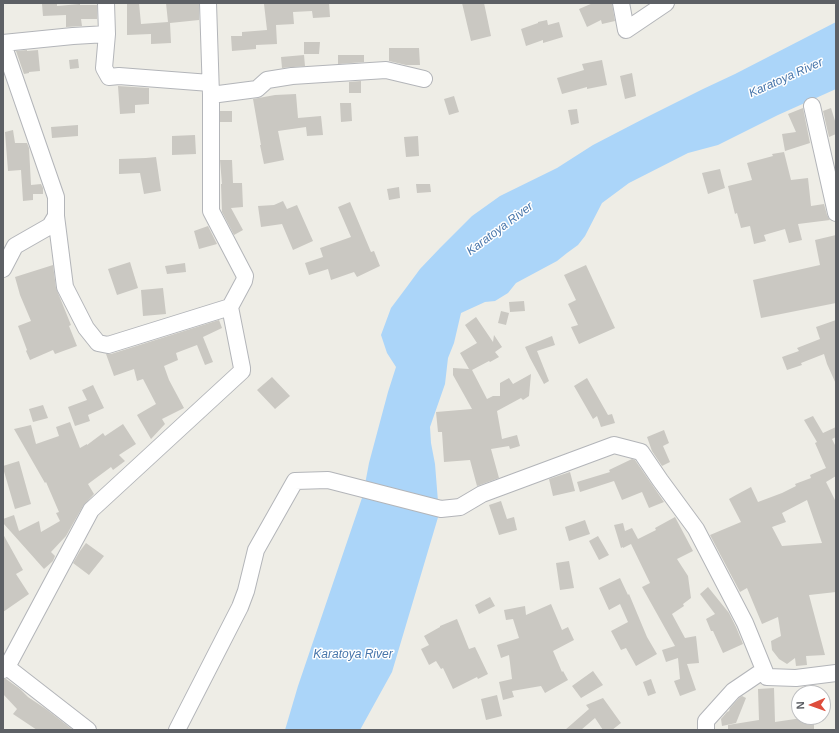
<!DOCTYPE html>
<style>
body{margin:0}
#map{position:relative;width:839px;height:733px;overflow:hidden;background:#eeede6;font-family:Arial,sans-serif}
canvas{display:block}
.frame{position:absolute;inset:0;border:4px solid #5d6065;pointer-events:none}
.north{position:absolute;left:791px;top:685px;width:40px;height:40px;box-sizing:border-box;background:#fff;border:1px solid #bebfc1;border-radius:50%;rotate:268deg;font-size:11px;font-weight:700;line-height:16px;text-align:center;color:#5d6065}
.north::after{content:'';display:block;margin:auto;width:14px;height:18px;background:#de4d3c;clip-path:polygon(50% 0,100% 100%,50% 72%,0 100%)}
</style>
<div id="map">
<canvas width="839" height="733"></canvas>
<div class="frame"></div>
<div class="north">N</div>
</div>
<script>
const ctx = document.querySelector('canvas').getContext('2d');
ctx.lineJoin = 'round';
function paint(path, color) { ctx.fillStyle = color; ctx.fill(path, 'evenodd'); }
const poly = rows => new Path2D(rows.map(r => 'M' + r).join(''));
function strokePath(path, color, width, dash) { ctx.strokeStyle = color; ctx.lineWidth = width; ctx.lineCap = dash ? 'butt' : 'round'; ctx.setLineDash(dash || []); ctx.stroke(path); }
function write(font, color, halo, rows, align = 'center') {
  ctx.font = font + ' Arial,sans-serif'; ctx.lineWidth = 3; ctx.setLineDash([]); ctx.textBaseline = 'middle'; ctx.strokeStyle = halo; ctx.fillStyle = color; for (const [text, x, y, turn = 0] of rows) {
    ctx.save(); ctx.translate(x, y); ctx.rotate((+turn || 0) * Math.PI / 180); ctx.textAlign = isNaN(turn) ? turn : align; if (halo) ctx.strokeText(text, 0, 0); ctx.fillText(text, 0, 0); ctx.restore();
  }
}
const water = poly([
 [836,22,836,89,778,115,718,145,688,153,629,183,602,203,585,236,578,245,567,253,557,261,516,283,508,293,495,301,485,302,461,313,454,343,448,358,445,384,430,427,431,443,435,464,439,514,392,672,360,730,285,730,298,686,363,495,369,463,388,392,396,367,387,353,381,335,391,308,406,288,420,269,440,248,472,216,500,196,557,168,593,145,645,118,703,89,735,74]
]);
const building = poly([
 [57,3,57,6,80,4,80,5,97,5,97,19,81,19,82,26,66,27,66,15,43,16,42,4],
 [127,3,139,3,141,24,168,22,166,3,199,3,199,20,170,23,171,43,151,44,151,34,127,35],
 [278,3,329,3,330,17,313,18,312,11,293,12,294,24,276,25,277,44,256,45,256,49,232,51,231,36,242,36,242,32,267,30,264,4],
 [462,3,484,3,491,36,471,41],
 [593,3,612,3,615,21,602,24,601,20,587,27,579,9],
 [547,20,548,25,559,22,563,37,543,43,543,40,526,46,521,29,538,23,538,22],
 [304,42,320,42,319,54,304,54],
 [389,48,419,48,420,65,406,65,389,61],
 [27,50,27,51,38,50,40,71,29,72,29,73,24,74,16,51],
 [304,55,305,66,282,68,281,57],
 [338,55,364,55,364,62,338,64],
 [78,59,79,68,70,69,69,60],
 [602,60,607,85,587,89,587,87,562,94,557,78,584,70,582,64],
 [632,73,636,96,625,99,620,76],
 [361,81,361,93,349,93,349,82],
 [118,86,149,88,149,104,135,105,135,113,120,114],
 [296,94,298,118,321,116,323,135,307,136,306,127,278,131,284,160,264,164,260,145,261,145,253,99,275,95],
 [454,96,459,112,449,115,444,99],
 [340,103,351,103,352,121,341,122],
 [803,108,810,143,785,151,782,134,796,132,788,114],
 [831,108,836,124,836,134,829,137,823,111],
 [577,109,579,123,571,125,568,110],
 [220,111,232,111,232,122,220,122],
 [78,125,78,136,52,138,51,127],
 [13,130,15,143,27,143,29,148,31,185,41,184,43,188,43,194,33,194,33,200,23,201,21,170,8,171,5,132],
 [195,135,196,154,172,155,172,136],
 [418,136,419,156,406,157,404,137],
 [784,152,791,180,808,178,811,206,824,204,827,215,830,220,798,224,802,240,789,243,785,229,764,235,766,241,754,244,750,226,741,228,737,213,735,214,728,186,752,180,747,163,773,156,772,154],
 [156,157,161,191,144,194,140,173,119,174,119,159,146,158],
 [220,160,232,160,233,183,242,183,243,207,231,208,243,230,234,235,222,212,221,184,222,184],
 [720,169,725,188,708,194,702,173],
 [416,184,430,184,431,192,417,193],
 [399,187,400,198,389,200,387,189],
 [283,201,287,209,297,205,313,241,293,250,282,224,261,227,258,206,274,205],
 [350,202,371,252,374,251,380,266,357,277,354,272,331,280,328,269,309,275,305,263,323,257,320,248,351,237,338,207],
 [208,226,217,244,199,249,194,231],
 [836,235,836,303,761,318,753,280,820,265,815,240],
 [130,262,138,288,117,295,108,269],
 [185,263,186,272,167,274,165,266],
 [53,265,56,288,71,325,69,326,77,346,55,354,53,350,30,360,26,351,27,350,18,326,31,321,20,295,15,277],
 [586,265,615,328,579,344,571,327,578,325,568,304,576,300,564,275],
 [163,288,166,314,143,316,141,290],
 [524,301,525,311,510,312,509,302],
 [501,311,509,313,506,325,498,323],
 [476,317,493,342,494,335,502,347,495,352,499,357,490,362,489,361,472,370,487,399,493,396,500,396,500,383,509,378,513,384,531,374,529,396,523,400,521,398,497,411,502,439,517,435,520,446,510,449,509,446,491,449,499,478,477,486,470,460,444,462,442,432,438,432,436,412,472,409,453,375,453,368,469,369,460,353,477,343,465,325],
 [219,320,222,328,203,337,213,362,205,365,197,345,176,353,178,360,164,366,169,380,184,408,162,419,165,424,151,439,137,415,156,404,143,379,137,381,134,369,114,376,106,354,111,354],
 [836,320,836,384,827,364,824,354,801,363,802,365,787,370,782,357,799,351,797,348,820,339,816,327],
 [552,336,555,345,537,351,549,381,544,384,530,358,525,347],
 [272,377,290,396,275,409,257,390],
 [587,378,608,415,612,414,615,423,601,427,597,416,593,419,574,386],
 [93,385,104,408,88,415,90,421,75,426,68,407,87,400,82,390],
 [43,405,48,418,33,422,29,409],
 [813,416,823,433,836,427,836,437,832,439,836,447,836,476,826,482,836,502,836,592,809,595,825,655,806,656,807,665,796,666,795,658,787,664,779,659,772,650,771,641,781,636,778,617,762,624,747,588,740,592,710,535,741,522,729,499,736,495,751,487,758,502,782,493,796,486,795,484,811,478,810,475,826,468,815,443,817,442,804,420],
 [807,500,822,543,782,546,772,527,786,522,782,513],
 [70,422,80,448,87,444,87,445,103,433,105,436,123,424,136,444,119,455,125,461,113,470,111,467,88,484,94,494,83,506,66,536,51,552,55,556,53,561,44,569,3,523,3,519,14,515,19,531,39,521,41,532,60,521,56,513,59,512,46,482,45,483,14,429,31,425,36,444,59,436,56,427],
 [664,430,669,443,663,446,670,462,662,466,652,451,647,437],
 [632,459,635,460,664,502,649,508,642,492,622,500,614,481,580,492,577,482,610,472,609,470],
 [19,461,31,504,15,509,3,468,3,466],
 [570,472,575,491,553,496,549,479],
 [501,501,507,519,514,517,517,530,499,535,489,505],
 [675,517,693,551,677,559,688,576,691,598,683,604,684,606,672,614,685,638,696,636,699,663,687,664,696,690,680,696,674,681,680,679,678,658,666,662,662,650,675,646,642,587,650,583,631,544,623,548,623,547,621,548,614,525,623,523,625,531,632,528,638,539,656,530,655,528],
 [585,520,590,534,569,541,565,527],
 [3,534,23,570,16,574,29,594,3,612],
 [598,536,609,555,599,560,589,541],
 [86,543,104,556,89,575,73,563,80,551],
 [569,561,574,588,560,590,556,563],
 [620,578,628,595,629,594,647,637,657,654,636,666,626,648,621,650,611,631,628,622,620,604,609,610,599,588],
 [708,587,729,613,736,627,743,644,723,653,713,631,711,631,706,619,715,614,700,594],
 [490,597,495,606,479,614,475,605],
 [551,604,562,630,568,627,574,640,553,651,562,672,563,671,568,680,545,693,541,686,512,691,514,697,503,700,499,682,512,679,509,655,501,658,497,645,519,638,513,619,506,620,504,610,525,606,526,615],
 [457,619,469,649,475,647,488,674,478,679,477,677,453,689,443,668,441,669,436,661,429,665,421,649,429,645,424,636,440,627,440,626],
 [593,671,603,685,581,698,572,686],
 [3,679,6,679,20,689,28,697,46,709,73,730,37,730,13,714,17,709,3,694],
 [651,679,656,693,648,696,643,682],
 [774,688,775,722,802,718,802,717,814,717,814,730,728,730,728,725,759,720,758,689],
 [497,695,502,716,486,720,481,699],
 [742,696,746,698,736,723,722,726,721,719,727,712,729,711,730,708,739,698],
 [603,698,621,723,612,730,603,730,595,718,581,730,565,730,589,709,586,705]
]);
const minor = poly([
 [106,3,107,34],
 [621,3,626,30,666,3],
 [3,43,73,36,107,34,104,68,109,77,119,76,210,83],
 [3,44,56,197,56,216,50,226,15,246,3,269],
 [211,95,257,89,267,80,292,76,386,70,424,79],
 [812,106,836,213],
 [56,216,65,287,86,328,98,343,108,345,230,307],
 [7,667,88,730],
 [3,670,7,667,91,510,242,371,242,368,230,307,244,281,245,276,211,211,211,95,208,3],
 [177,730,240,607,246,591,256,550,295,481,328,480,441,509,460,507,482,494,614,445,641,452,660,480,696,529,745,623,767,677,796,678,836,673],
 [706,730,706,721,733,691,764,670]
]);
const waterNames = [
 ["Karatoya River",786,78,-24],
 ["Karatoya River",500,229,-37],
 ["Karatoya River",353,655]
];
paint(water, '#abd5f9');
paint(building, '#cac8c2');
strokePath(minor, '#b3b5b9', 18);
strokePath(minor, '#fff', 16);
write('italic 12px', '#4876ab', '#fff', waterNames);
</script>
